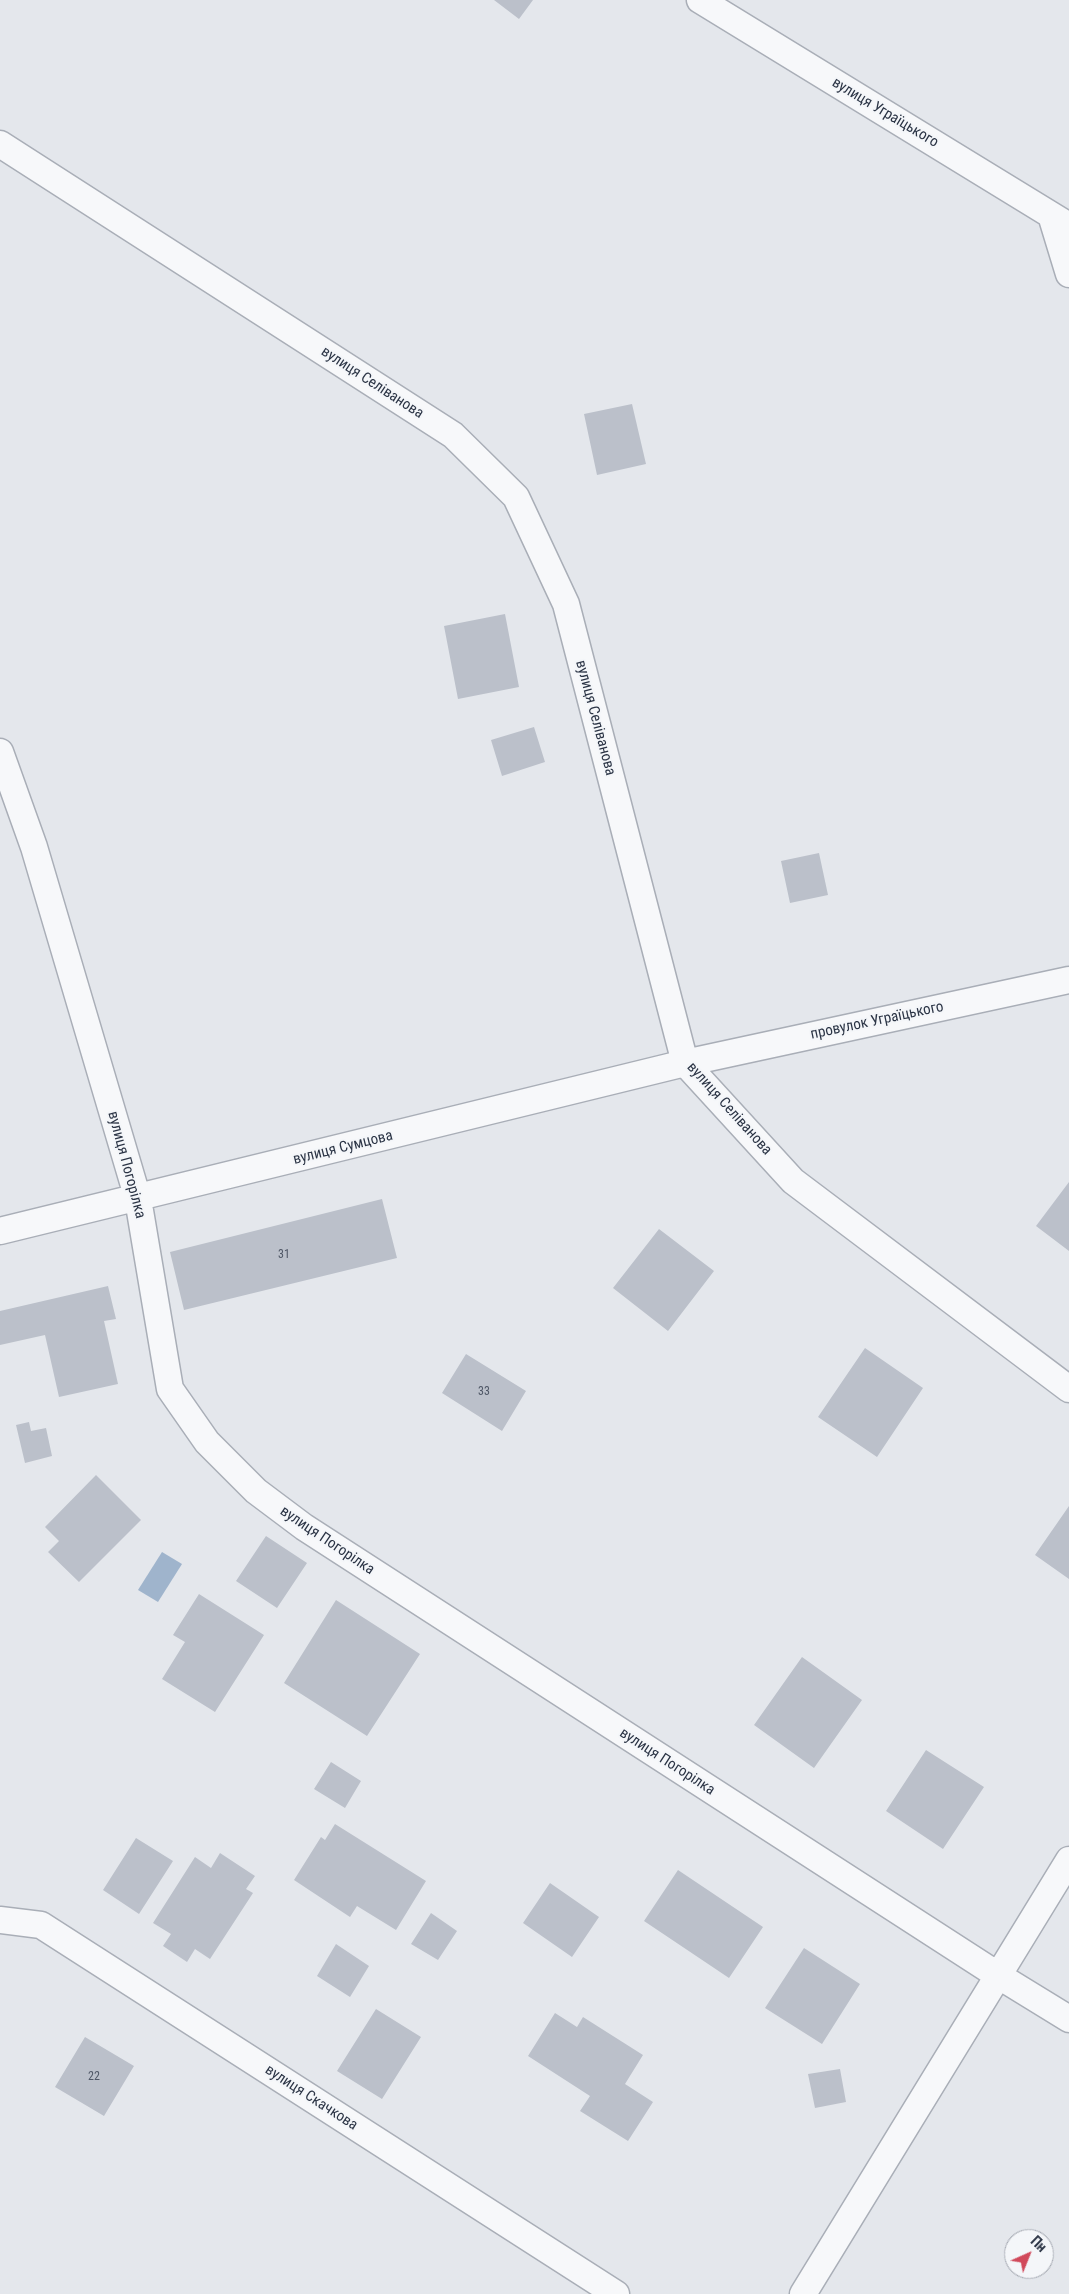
<!DOCTYPE html>
<meta charset="utf-8">
<style>
body{margin:0}
#map{position:relative;width:1069px;height:2294px;overflow:hidden;background:#e4e7ec;font-family:"Roboto Condensed",sans-serif}
canvas{display:block}
.north{position:absolute;left:1004px;top:2229px;width:50px;height:50px;box-sizing:border-box;background:#f4f6f9;border:1px solid #a4a8b1;border-radius:50%;rotate:44deg;font-size:14px;font-weight:700;line-height:20px;text-align:center;color:#2b3445}
.north::after{content:'';display:block;margin:auto;width:18px;height:22px;background:#d1495b;clip-path:polygon(50% 0,100% 100%,50% 72%,0 100%)}
</style>
<div id="map">
<canvas width="1069" height="2294"></canvas>
<div class="north">Пн</div>
</div>
<script>
const ctx = document.querySelector('canvas').getContext('2d');
ctx.lineJoin = 'round';
function paint(path, color) { ctx.fillStyle = color; ctx.fill(path, 'evenodd'); }
const poly = rows => new Path2D(rows.map(r => 'M' + r).join(''));
function strokePath(path, color, width, dash) { ctx.strokeStyle = color; ctx.lineWidth = width; ctx.lineCap = dash ? 'butt' : 'round'; ctx.setLineDash(dash || []); ctx.stroke(path); }
function write(font, color, halo, rows, align = 'center') {
  ctx.font = font + ' "Roboto Condensed",sans-serif'; ctx.lineWidth = 4; ctx.setLineDash([]); ctx.textBaseline = 'middle'; ctx.strokeStyle = halo; ctx.fillStyle = color; for (const [text, x, y, turn = 0] of rows) {
    ctx.save(); ctx.translate(x, y); ctx.rotate((+turn || 0) * Math.PI / 180); ctx.textAlign = isNaN(turn) ? turn : align; if (halo) ctx.strokeText(text, 0, 0); ctx.fillText(text, 0, 0); ctx.restore();
  }
}
const water = poly([
 [162,1552,182,1564,158,1602,138,1590]
]);
const building = poly([
 [494,0,533,0,519,19],
 [632,404,646,464,597,475,584,414],
 [505,614,519,687,458,699,444,626],
 [534,727,545,762,502,776,491,740],
 [819,853,828,895,790,903,781,861],
 [1069,1182,1069,1251,1036,1226],
 [382,1199,397,1258,184,1310,170,1252],
 [659,1229,714,1271,668,1331,613,1288],
 [108,1286,116,1319,104,1321,118,1384,59,1397,45,1335,0,1345,0,1311],
 [865,1348,923,1388,877,1457,818,1417],
 [466,1354,526,1391,502,1431,442,1393],
 [29,1422,31,1431,46,1428,52,1456,25,1463,16,1425],
 [96,1475,141,1520,79,1582,48,1552,59,1541,45,1527],
 [1069,1506,1069,1579,1035,1555],
 [266,1536,307,1563,277,1608,236,1581],
 [199,1594,264,1635,215,1712,162,1679,185,1642,173,1635],
 [336,1600,420,1654,367,1736,284,1683],
 [802,1657,862,1700,814,1768,754,1725],
 [926,1750,984,1787,943,1849,886,1811],
 [331,1762,361,1781,345,1808,314,1789],
 [335,1824,426,1881,396,1930,357,1906,350,1917,294,1880,321,1837,325,1840],
 [136,1838,173,1861,139,1914,103,1890],
 [220,1853,255,1876,246,1889,253,1893,210,1959,195,1949,187,1962,163,1946,171,1934,153,1923,195,1857,211,1868],
 [678,1870,763,1927,729,1978,644,1921],
 [550,1883,599,1917,572,1957,523,1923],
 [431,1913,457,1931,438,1960,411,1944],
 [336,1944,369,1966,350,1997,317,1976],
 [804,1948,860,1984,822,2044,765,2008],
 [376,2009,421,2037,382,2099,337,2071],
 [555,2013,577,2027,583,2017,643,2055,625,2084,653,2102,628,2141,580,2111,590,2096,528,2056],
 [85,2037,134,2066,104,2116,55,2087],
 [840,2069,846,2102,815,2108,808,2074]
]);
const minor = poly([
 [700,0,1069,226],
 [0,144,453,435,516,497,566,604,685,1063,793,1181,1069,1389],
 [1051,215,1069,274],
 [0,752,34,847,138,1199,170,1389,207,1442,256,1491,304,1527,999,1976,1069,2019],
 [0,1231,685,1063,1069,980],
 [0,1920,41,1925,616,2294],
 [803,2294,1069,1860]
]);
const numberNames = [
 ["31",284,1255],
 ["33",484,1392],
 ["22",94,2077]
];
const streetNames = [
 ["вулиця Уграїцького",885,113,31],
 ["вулиця Селіванова",372,383,33],
 ["вулиця Селіванова",595,718,75],
 ["провулок Уграїцького",877,1021,-12],
 ["вулиця Селіванова",729,1109,48],
 ["вулиця Сумцова",343,1148,-14],
 ["вулиця Погорілка",126,1165,75],
 ["вулиця Погорілка",327,1541,34],
 ["вулиця Погорілка",667,1762,33],
 ["вулиця Скачкова",311,2098,33]
];
paint(water, '#9fb4cc');
paint(building, '#bbc0ca');
strokePath(minor, '#a9aeb7', 29);
strokePath(minor, '#f7f8fa', 26);
write('12px', '#4f5766', null, numberNames);
write('15px', '#2b3445', '#f4f6f9', streetNames);
</script>
